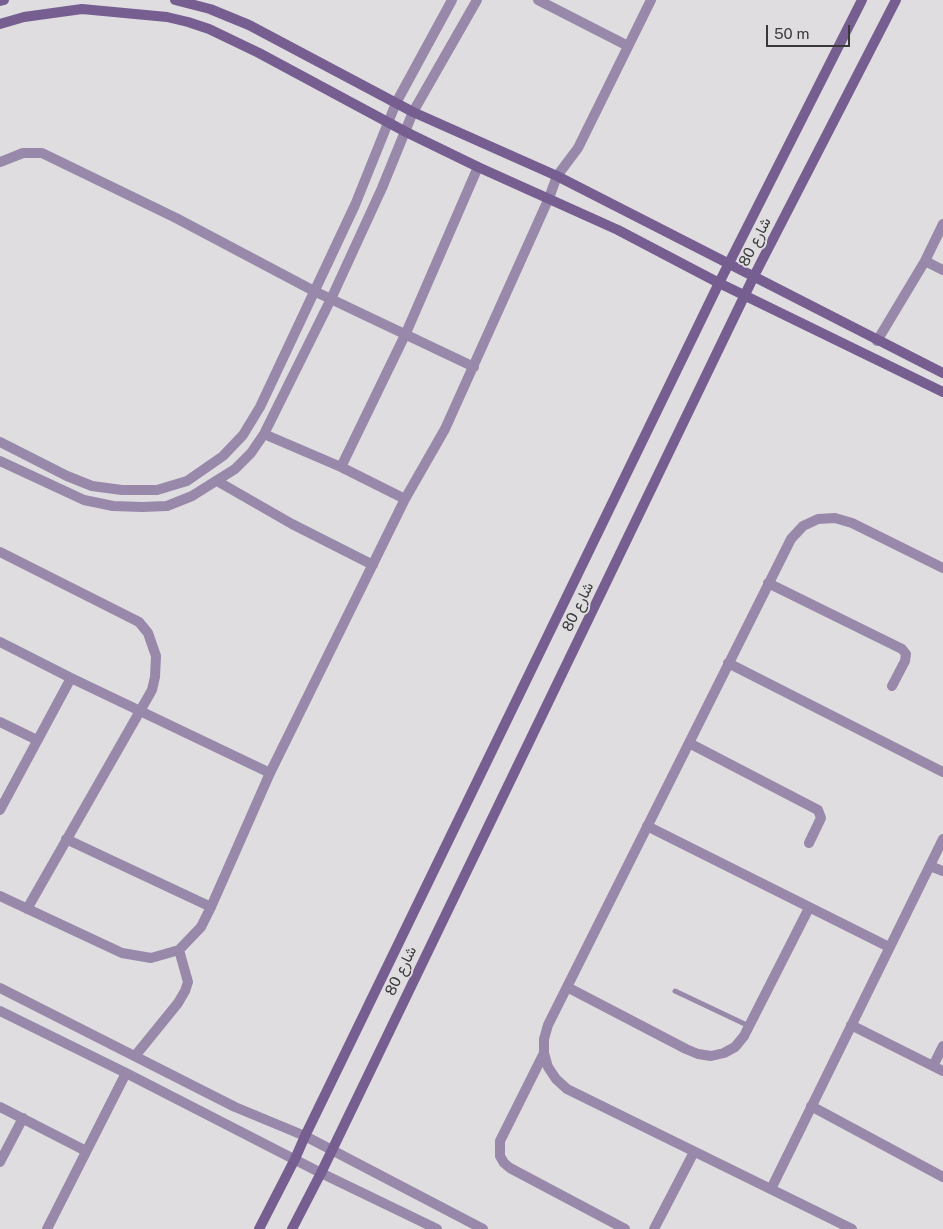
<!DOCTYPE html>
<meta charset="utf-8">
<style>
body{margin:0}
#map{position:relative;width:943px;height:1229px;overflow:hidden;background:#dfdde0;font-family:"Public Sans",sans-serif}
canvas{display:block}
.scale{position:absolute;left:766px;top:25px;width:84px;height:22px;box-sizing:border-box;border:2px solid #39393a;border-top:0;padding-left:6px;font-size:15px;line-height:18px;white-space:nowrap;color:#39393a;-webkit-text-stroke:4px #dfdde0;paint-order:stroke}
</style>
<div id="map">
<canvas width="943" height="1229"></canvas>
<div class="scale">50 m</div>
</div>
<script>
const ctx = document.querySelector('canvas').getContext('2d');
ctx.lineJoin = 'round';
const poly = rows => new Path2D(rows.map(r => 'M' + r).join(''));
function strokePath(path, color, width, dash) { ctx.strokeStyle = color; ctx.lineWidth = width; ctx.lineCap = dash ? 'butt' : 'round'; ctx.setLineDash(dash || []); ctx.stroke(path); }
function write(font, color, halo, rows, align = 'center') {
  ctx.font = font + ' "Public Sans",Vazirmatn,sans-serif'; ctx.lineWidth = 4; ctx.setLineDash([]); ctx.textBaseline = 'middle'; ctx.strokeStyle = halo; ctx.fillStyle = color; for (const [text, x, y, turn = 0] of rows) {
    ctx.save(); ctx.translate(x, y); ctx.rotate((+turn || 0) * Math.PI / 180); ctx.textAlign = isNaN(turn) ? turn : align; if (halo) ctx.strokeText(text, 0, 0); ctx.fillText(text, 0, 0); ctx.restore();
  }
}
const lane = poly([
 [675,991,749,1026]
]);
const street = poly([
 [538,0,628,46],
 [0,162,23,153,42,153,176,218,314,291,474,367],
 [925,261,943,270],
 [877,341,925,261,943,224],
 [264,434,341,467,405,499],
 [0,442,67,476,92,486,122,490,157,490,187,481,223,456,243,435,260,407,355,205,396,103,452,0],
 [0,461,84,500,113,506,142,507,167,506,192,496,235,469,251,453,264,434,331,299,382,188,413,112,477,0],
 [341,467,406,333,478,167],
 [217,481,292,524,373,565],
 [0,552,139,622,148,633,156,656,155,677,152,690,27,909],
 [768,583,902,649,906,654,905,661,892,686],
 [0,642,71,678,270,773],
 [728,663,943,772],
 [0,722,37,740],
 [689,743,818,810,821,818,809,843],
 [0,810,71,678],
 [647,826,889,947],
 [66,839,211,907],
 [930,866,943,871],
 [0,896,122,953,151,958,179,950,201,927,211,907,270,773,405,499,445,429,549,198,557,176,578,148,651,0],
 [567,987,686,1049,698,1054,711,1056,724,1053,735,1047,744,1036,809,908],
 [0,988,235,1107,305,1136,483,1229],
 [0,1011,126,1073,321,1173,437,1229],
 [851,1025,943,1071],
 [544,1053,500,1141,500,1156,504,1163,510,1168,625,1229],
 [135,1056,178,1003,185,991,188,982,179,950],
 [933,1066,943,1046],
 [811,1106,943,1177],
 [0,1107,86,1151],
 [0,1162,23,1118],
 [771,1189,943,839],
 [47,1229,126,1073],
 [654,1229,694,1152],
 [852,1229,567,1089,556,1079,548,1067,544,1053,544,1039,548,1025,791,539,803,526,818,519,835,518,852,523,943,568]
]);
const secondary = poly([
 [175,0,210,9,249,25,413,112,557,176,943,373],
 [0,1,4,0],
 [0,24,24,17,82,9,167,17,188,22,209,29,259,53,406,132,478,167,618,230,719,283,943,392],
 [259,1229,295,1159,305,1136,719,283,862,0],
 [292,1229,321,1173,754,276,896,0]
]);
const streetNames = [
 ["شارع 80",755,242,-63],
 ["شارع 80",578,607,-64],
 ["شارع 80",401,971,-64]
];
strokePath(lane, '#9888aa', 5);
strokePath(street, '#9888aa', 10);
strokePath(secondary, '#765f90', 10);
write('15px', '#39393a', '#dfdde0', streetNames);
</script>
